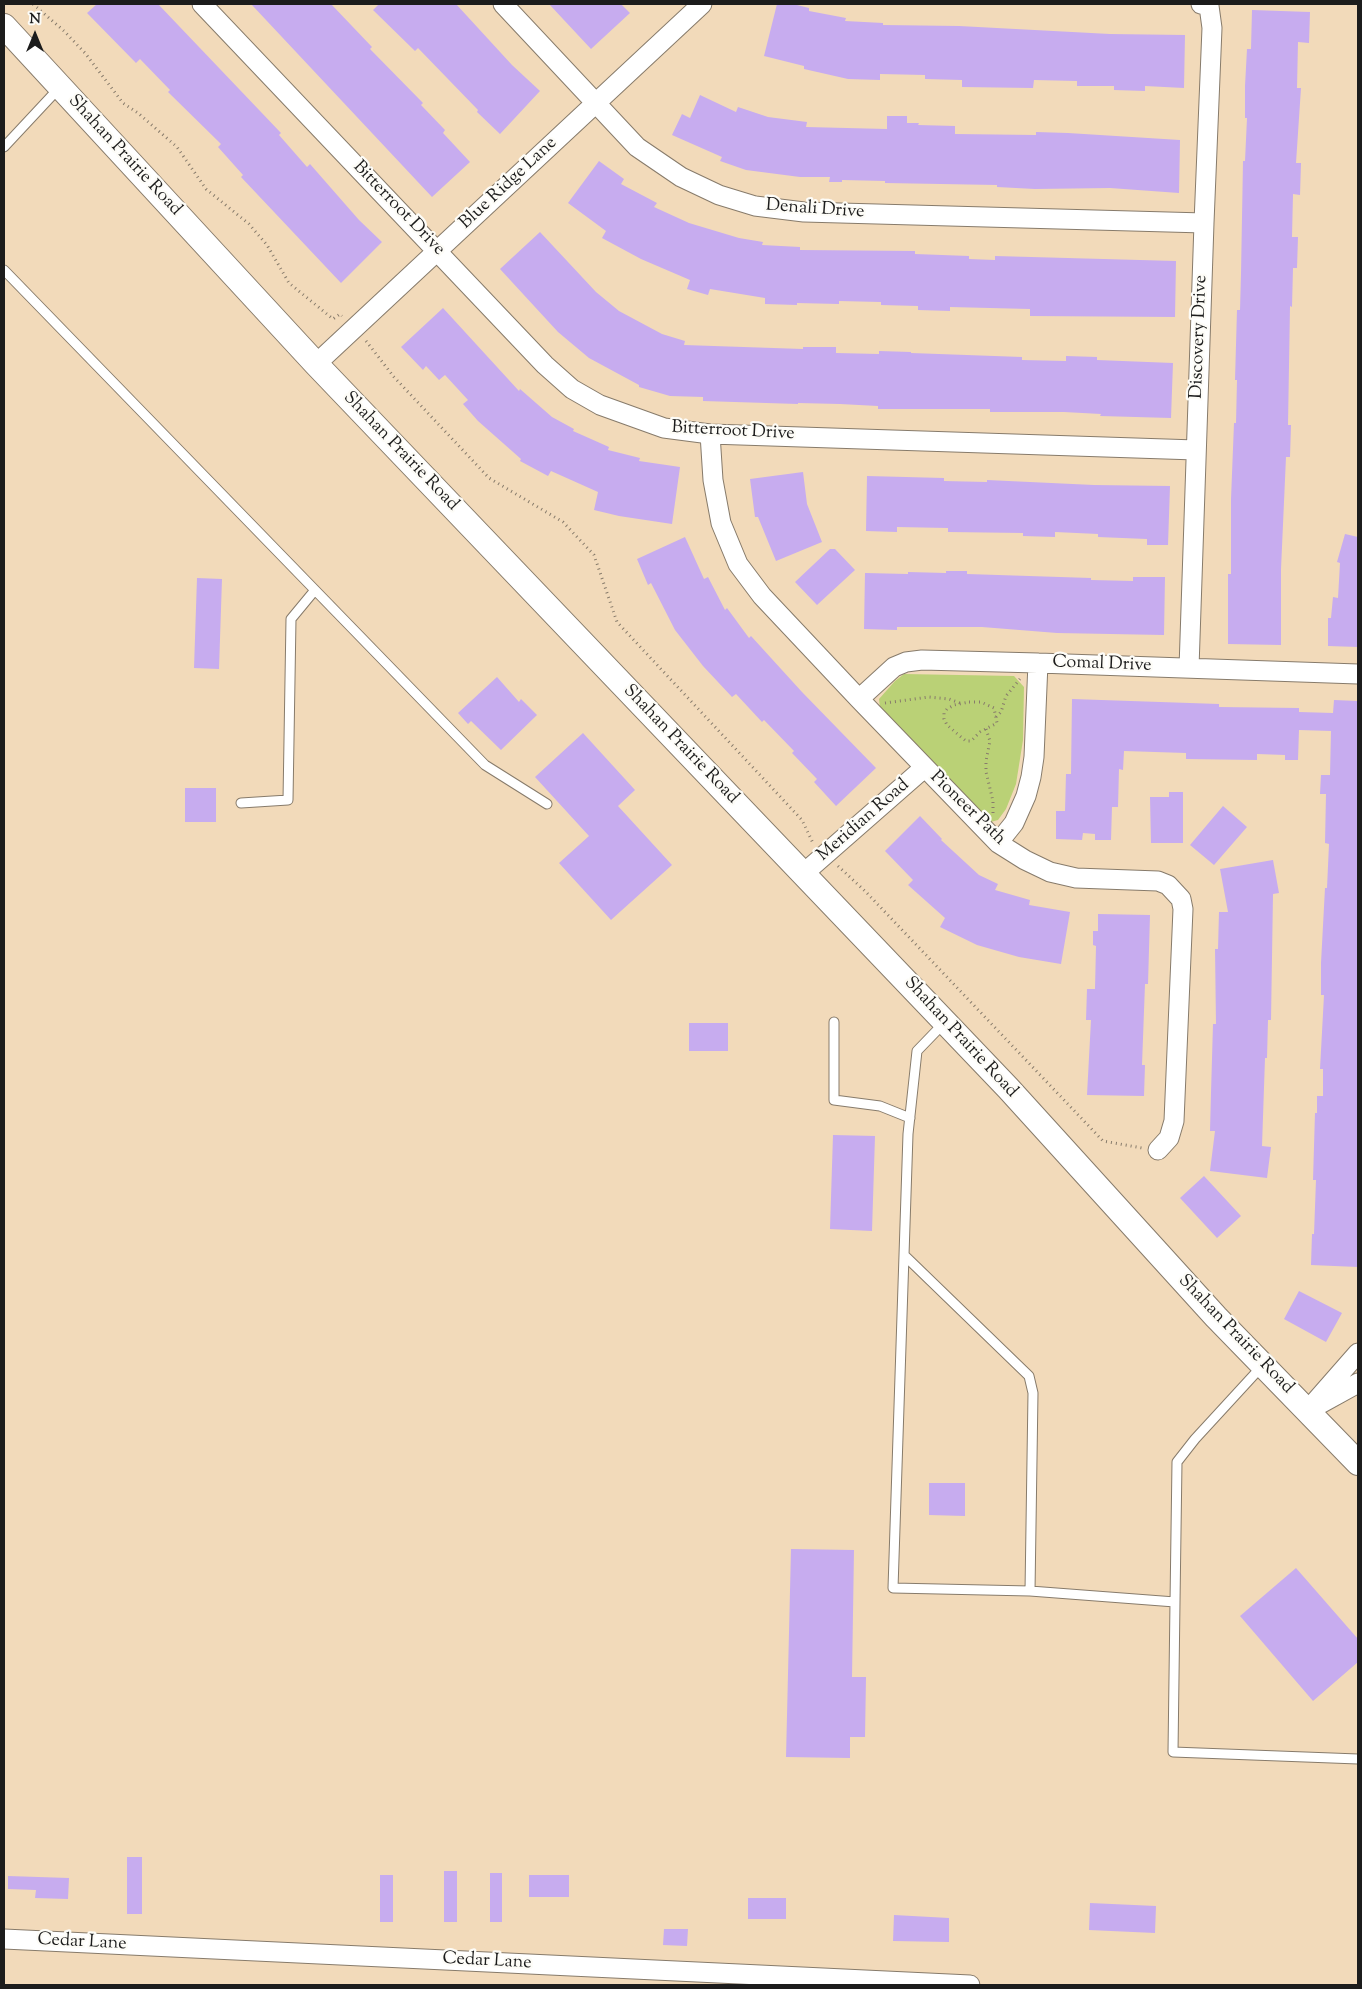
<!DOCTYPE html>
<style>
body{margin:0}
#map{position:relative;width:1362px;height:1989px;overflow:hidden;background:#f2daba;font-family:"Sorts Mill Goudy",serif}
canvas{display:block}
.frame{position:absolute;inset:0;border:5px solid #1c1c1c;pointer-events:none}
.north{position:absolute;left:10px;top:10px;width:50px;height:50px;-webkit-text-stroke:4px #fdfcf7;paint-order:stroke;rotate:0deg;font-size:14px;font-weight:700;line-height:20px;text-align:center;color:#1c1c1c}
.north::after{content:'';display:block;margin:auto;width:18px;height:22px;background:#1c1c1c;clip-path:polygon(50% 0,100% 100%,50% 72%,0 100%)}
</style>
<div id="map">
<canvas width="1362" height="1989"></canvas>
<div class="frame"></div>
<div class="north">N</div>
</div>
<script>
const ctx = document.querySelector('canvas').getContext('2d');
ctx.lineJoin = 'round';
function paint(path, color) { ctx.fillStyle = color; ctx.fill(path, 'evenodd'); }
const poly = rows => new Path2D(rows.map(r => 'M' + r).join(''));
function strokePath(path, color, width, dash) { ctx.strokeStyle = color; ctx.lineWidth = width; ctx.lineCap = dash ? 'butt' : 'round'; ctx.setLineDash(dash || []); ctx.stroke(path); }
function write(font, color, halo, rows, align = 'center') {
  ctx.font = font + ' "Sorts Mill Goudy",serif'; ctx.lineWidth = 4.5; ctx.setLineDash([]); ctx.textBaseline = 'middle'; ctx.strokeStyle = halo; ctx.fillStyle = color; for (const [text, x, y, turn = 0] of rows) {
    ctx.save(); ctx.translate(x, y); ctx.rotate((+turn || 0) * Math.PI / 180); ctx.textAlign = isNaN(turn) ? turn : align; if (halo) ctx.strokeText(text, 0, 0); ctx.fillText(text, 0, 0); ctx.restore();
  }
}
const green = poly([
 [904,674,1014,676,1024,687,1023,740,1016,784,1006,809,998,820,987,823,880,708,879,699,895,681]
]);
const building = poly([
 [97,4,158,4,281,133,279,135,307,167,310,164,359,220,382,242,341,283,241,177,243,175,218,147,221,144,168,92,170,90,140,59,136,63,87,13],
 [251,4,331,4,372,47,370,49,423,103,421,105,445,130,443,133,470,162,432,197],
 [379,4,456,4,512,65,540,91,500,134,477,112,478,110,418,48,415,51,373,10],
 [549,4,621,4,630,13,591,49],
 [777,4,793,4,809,8,809,11,846,18,845,21,883,23,883,25,959,26,1110,34,1185,35,1184,88,1145,86,1145,91,1114,90,1114,86,1077,86,1077,81,1034,80,1033,88,962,87,962,80,925,79,925,75,880,74,880,80,848,79,804,69,804,66,764,56],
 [1252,10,1310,12,1309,43,1298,42,1297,88,1301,88,1296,163,1301,163,1300,195,1293,194,1292,237,1298,237,1297,268,1293,268,1292,307,1290,306,1288,425,1291,425,1290,457,1286,457,1281,569,1281,645,1228,644,1228,574,1231,574,1231,499,1234,423,1236,423,1237,380,1235,380,1237,310,1240,310,1241,274,1243,161,1245,161,1247,118,1245,118,1245,86,1247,49,1251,49],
 [700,95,736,112,738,107,768,117,807,122,806,127,887,129,887,116,907,116,907,123,919,123,918,125,955,126,955,134,1036,135,1036,132,1068,133,1180,140,1179,193,1110,188,1035,189,997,187,997,185,885,183,885,181,842,180,842,182,829,182,830,177,800,177,746,170,720,161,722,157,672,135,682,114,690,118],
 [599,161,624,179,621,184,657,203,654,207,689,223,739,238,763,242,762,245,800,247,800,250,915,251,915,254,969,256,969,259,995,260,995,256,1176,261,1175,317,1030,316,1030,309,950,307,950,311,918,310,918,306,881,305,881,302,839,301,839,304,797,303,797,305,765,304,765,298,710,289,708,295,687,289,690,280,641,259,602,238,606,231,568,203],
 [540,232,596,292,619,311,662,334,685,341,684,345,803,349,803,347,836,347,836,353,879,354,879,351,911,352,911,353,1022,357,1022,360,1066,361,1066,356,1097,357,1097,360,1173,363,1171,418,1100,416,1101,414,1064,412,990,412,990,409,878,409,878,406,840,404,798,403,798,404,703,401,703,397,670,396,639,387,639,385,589,358,558,332,500,269],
 [443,308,519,391,520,389,552,417,574,429,573,431,609,447,608,450,640,458,639,461,680,467,672,524,619,516,594,510,598,492,551,471,548,476,520,461,521,459,478,421,463,404,468,400,445,375,439,380,426,366,423,370,401,347],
 [803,472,807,504,822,542,776,561,758,517,755,517,750,479],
 [867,476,944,478,944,481,987,482,987,480,1094,485,1170,486,1168,545,1147,545,1147,539,1098,537,1098,534,1055,532,1055,537,1023,536,1023,533,948,532,948,528,897,527,897,532,866,531],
 [1345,534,1358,537,1358,647,1328,646,1328,618,1331,618,1333,597,1338,598,1340,563,1337,562],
 [685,537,704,579,708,577,725,610,727,608,749,638,751,636,802,692,876,768,836,806,814,782,817,779,792,753,794,751,764,720,762,722,736,694,732,697,703,666,675,630,651,583,648,585,637,559],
 [830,549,835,549,855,570,817,605,795,582],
 [946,571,967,571,967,574,1091,578,1091,580,1133,581,1133,577,1165,577,1164,635,1057,633,982,627,897,627,897,630,864,629,865,573,908,574,908,572,946,573],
 [197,578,222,579,219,669,194,668],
 [497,677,519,702,521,699,537,715,501,750,471,721,468,724,458,713],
 [1072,699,1219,704,1219,707,1299,708,1299,712,1333,713,1334,700,1358,701,1358,1267,1311,1265,1312,1234,1314,1234,1316,1180,1313,1180,1315,1113,1317,1113,1317,1096,1323,1096,1323,1069,1320,1069,1324,995,1321,995,1321,963,1325,888,1327,888,1329,844,1325,843,1326,794,1320,794,1321,775,1330,775,1331,731,1299,730,1298,760,1285,760,1285,755,1257,754,1257,760,1186,759,1186,753,1124,751,1123,770,1119,769,1118,807,1112,807,1111,840,1095,840,1095,834,1083,833,1082,840,1056,839,1056,811,1065,811,1066,774,1071,774],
 [583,733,635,790,618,806,672,865,611,920,559,863,589,836,535,777],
 [185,788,216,788,216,822,185,822],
 [1169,792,1183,792,1183,843,1151,843,1150,797,1169,797],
 [1223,806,1247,827,1214,865,1190,845],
 [920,816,942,839,941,840,979,875,998,884,995,890,1030,900,1029,905,1070,912,1061,964,1019,957,977,945,940,927,945,918,908,885,913,880,885,851],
 [1273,860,1279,893,1273,894,1271,1020,1268,1020,1267,1058,1265,1058,1262,1146,1271,1147,1267,1178,1210,1171,1215,1131,1210,1131,1211,1093,1213,1024,1216,1024,1215,949,1218,949,1219,912,1228,912,1220,869],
 [1098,914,1150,915,1148,984,1145,984,1142,1065,1145,1065,1144,1096,1087,1095,1091,1020,1086,1020,1087,989,1095,989,1096,946,1093,945,1093,931,1098,931],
 [689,1023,728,1023,728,1051,689,1051],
 [833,1135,875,1136,872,1231,830,1229],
 [1204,1176,1241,1216,1217,1238,1180,1198],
 [1299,1291,1342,1313,1326,1342,1284,1319],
 [929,1483,965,1483,965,1516,929,1515],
 [791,1549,854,1550,852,1677,866,1677,865,1737,850,1737,850,1758,786,1757],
 [1296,1568,1358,1639,1358,1662,1313,1701,1240,1616],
 [127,1857,142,1857,142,1914,127,1914],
 [444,1871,457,1871,457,1922,444,1922],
 [490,1873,502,1873,502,1922,490,1922],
 [380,1875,393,1875,393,1922,380,1922],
 [529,1875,569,1875,569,1897,529,1897],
 [8,1876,69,1878,68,1899,35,1898,36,1890,8,1889],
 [748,1898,786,1898,786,1919,748,1919],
 [1090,1903,1156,1906,1155,1933,1089,1930],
 [894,1915,949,1918,949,1942,893,1941],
 [664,1929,688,1929,687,1946,663,1945]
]);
const path = poly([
 [33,4,64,31,85,53,123,103,138,113,177,147,206,189,249,224,267,245,289,283,333,319,340,314,342,316],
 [366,341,394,377,489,478,563,522,594,555,617,622,802,820,813,843],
 [969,702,981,702,994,708,997,723,980,732,971,741,966,741,961,737,947,725,944,719,944,713,947,709,954,705,969,702],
 [885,703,929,697,949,699,960,703],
 [996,717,1001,712,1006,696,1020,679],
 [986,729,990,741,986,761,986,772,993,801,993,814],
 [838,866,866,892,1103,1141,1142,1148]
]);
const service = poly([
 [4,147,60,87],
 [4,270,485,765,547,804],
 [241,803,288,800,291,619,315,590],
 [834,1022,834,1100,880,1106,910,1118],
 [904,1255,1029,1376,1033,1393,1030,1591,893,1588,904,1255,908,1134,917,1051,945,1022],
 [1030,1591,1175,1602,1177,1462,1195,1439,1263,1365],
 [1175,1602,1173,1752,1358,1759]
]);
const minor = poly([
 [202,4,545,365,572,389,600,405,664,428,710,434,1196,450],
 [503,4,637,147,681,177,719,195,755,206,804,212,1204,223],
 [316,364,702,4],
 [710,434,713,480,721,523,738,564,762,596,859,699,998,843,1025,860,1050,872,1076,878,1158,881,1168,885,1181,899,1183,909,1174,1121,1169,1138,1158,1150],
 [1189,668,1204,223,1212,28,1209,6,1201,4],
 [859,699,894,667,906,662,922,660,1038,663,1358,674],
 [998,843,1014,823,1026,796,1031,777,1034,757,1038,663],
 [803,874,924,768],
 [1320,1404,1358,1383],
 [1308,1410,1358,1353],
 [4,1939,970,1985]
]);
const tertiary = poly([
 [4,26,316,364,1008,1088,1216,1317,1358,1463]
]);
const streetNames = [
 ["Shahan Prairie Road",124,156,47],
 ["Blue Ridge Lane",509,184,-43],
 ["Bitterroot Drive",398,209,46],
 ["Denali Drive",815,210,4],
 ["Discovery Drive",1200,337,-88],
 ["Bitterroot Drive",733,432,3],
 ["Shahan Prairie Road",400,452,46],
 ["Comal Drive",1102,665,2],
 ["Shahan Prairie Road",680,745,46],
 ["Pioneer Path",967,809,44],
 ["Meridian Road",864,821,-41],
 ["Shahan Prairie Road",960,1038,47],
 ["Shahan Prairie Road",1235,1335,46],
 ["Cedar Lane",82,1943,3],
 ["Cedar Lane",487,1962,3]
];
paint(green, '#bad176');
paint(building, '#c7acef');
strokePath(service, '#877b6b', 11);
strokePath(minor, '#877b6b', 21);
strokePath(tertiary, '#877b6b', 26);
strokePath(path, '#877b6b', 3, [1, 4]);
strokePath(service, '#fff', 9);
strokePath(minor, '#fff', 19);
strokePath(tertiary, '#fff', 24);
write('18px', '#1c1c1c', '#fdfcf7', streetNames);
</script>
